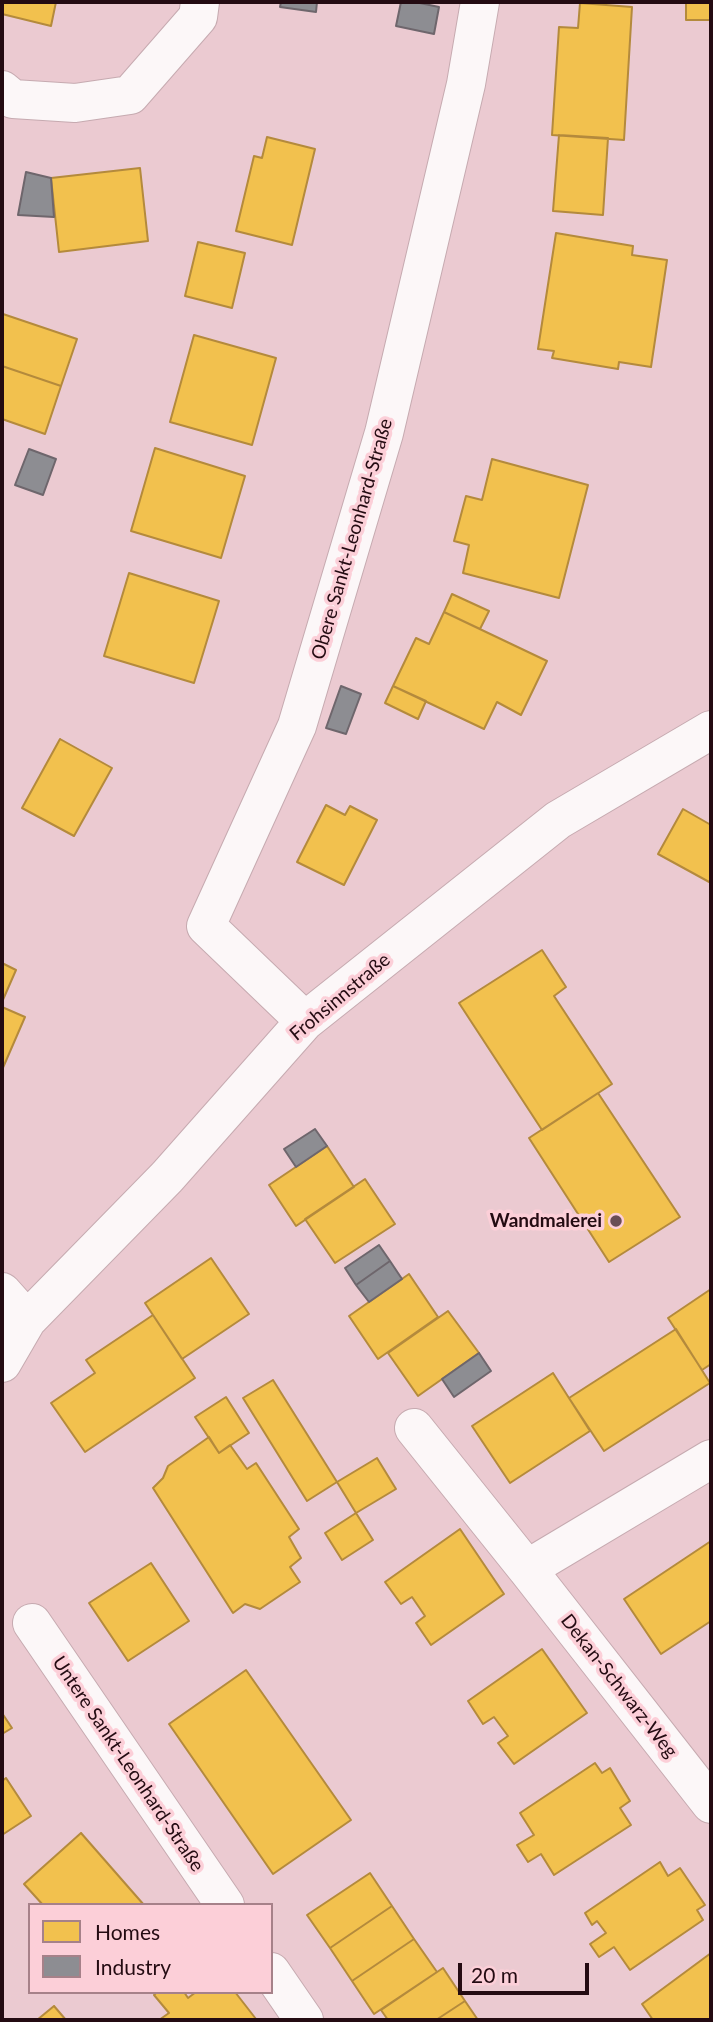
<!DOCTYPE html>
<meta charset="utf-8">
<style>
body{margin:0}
#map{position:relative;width:713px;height:2022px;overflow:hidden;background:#ebcad1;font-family:Lato,sans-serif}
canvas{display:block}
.frame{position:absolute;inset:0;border:4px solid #240b12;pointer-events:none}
.legend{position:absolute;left:28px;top:1903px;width:245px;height:91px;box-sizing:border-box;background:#fccfd8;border:2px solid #a68189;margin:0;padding:9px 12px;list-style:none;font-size:21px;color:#240b12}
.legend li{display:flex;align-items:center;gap:14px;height:35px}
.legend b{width:35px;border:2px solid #a68189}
.scale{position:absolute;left:458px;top:1963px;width:131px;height:32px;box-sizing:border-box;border:4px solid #240b12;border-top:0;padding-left:9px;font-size:21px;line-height:24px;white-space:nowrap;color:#240b12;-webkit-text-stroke:5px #fccfd8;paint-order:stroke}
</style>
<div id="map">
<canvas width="713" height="2022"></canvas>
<div class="frame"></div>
<ul class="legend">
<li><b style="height:19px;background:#f2c14e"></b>Homes</li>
<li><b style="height:19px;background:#8d8d92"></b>Industry</li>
</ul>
<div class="scale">20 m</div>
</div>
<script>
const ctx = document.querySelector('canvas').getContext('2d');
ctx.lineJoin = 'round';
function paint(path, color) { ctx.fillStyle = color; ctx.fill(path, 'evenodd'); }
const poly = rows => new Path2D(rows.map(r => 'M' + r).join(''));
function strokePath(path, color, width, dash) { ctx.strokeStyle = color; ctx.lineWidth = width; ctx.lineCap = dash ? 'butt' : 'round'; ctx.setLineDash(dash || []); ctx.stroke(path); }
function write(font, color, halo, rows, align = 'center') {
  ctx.font = font + ' Lato,sans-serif'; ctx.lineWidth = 7; ctx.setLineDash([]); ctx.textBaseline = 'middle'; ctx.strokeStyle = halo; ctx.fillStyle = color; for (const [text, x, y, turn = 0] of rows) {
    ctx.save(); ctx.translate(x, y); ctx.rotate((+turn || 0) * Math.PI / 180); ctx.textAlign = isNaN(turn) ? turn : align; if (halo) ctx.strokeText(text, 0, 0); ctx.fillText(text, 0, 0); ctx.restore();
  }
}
const homes = poly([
 [2,2,56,2,51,26,2,14,2,2],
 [686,2,711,2,711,20,686,20,686,2],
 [580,3,632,7,624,140,552,135,559,27,578,28,580,3],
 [559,135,608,138,603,215,553,211,559,135],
 [267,137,315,149,292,245,236,231,254,156,262,158,267,137],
 [140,168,148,241,59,252,51,178,140,168],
 [556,233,633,246,632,255,667,260,651,367,619,362,618,369,552,358,554,351,538,349,556,233],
 [198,242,245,253,232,308,185,296,198,242],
 [3,314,77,339,61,386,2,366,2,319,3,314],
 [194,335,276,358,252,445,170,422,194,335],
 [2,366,61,386,45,434,2,419,2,366],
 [155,448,245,476,221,558,131,531,155,448],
 [492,459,588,485,559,598,463,573,469,545,454,541,466,496,482,500,492,459],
 [129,573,219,601,194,683,104,656,129,573],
 [452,594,489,611,480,629,444,612,452,594],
 [444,612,547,661,521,715,497,702,484,729,393,686,416,638,429,644,444,612],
 [393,686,426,701,418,719,385,703,393,686],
 [60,739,112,768,74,836,22,808,60,739],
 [326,805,345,815,350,806,377,820,344,885,297,862,326,805],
 [683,809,711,825,711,883,658,854,683,809],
 [542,950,566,987,554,996,612,1084,542,1130,459,1003,542,950],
 [2,963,16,970,2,1002,2,963],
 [2,1007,25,1017,2,1070,2,1007],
 [598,1093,680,1217,609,1262,529,1138,598,1093],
 [327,1146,354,1187,296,1226,269,1185,327,1146],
 [365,1179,395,1224,335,1263,305,1219,365,1179],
 [211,1258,249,1314,182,1359,145,1303,211,1258],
 [409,1274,438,1317,378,1359,349,1316,409,1274],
 [711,1289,711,1364,702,1370,668,1318,711,1289],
 [448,1311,479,1353,418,1396,388,1353,448,1311],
 [153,1315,195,1378,85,1452,51,1403,95,1373,86,1360,153,1315],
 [676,1329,710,1383,604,1451,569,1398,676,1329],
 [553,1373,590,1431,510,1483,472,1426,553,1373],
 [273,1380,337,1482,307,1501,243,1398,273,1380],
 [226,1397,249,1433,219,1453,195,1417,226,1397],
 [209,1437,219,1453,230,1445,247,1469,256,1463,299,1529,289,1537,301,1558,290,1567,300,1582,260,1609,245,1604,233,1613,153,1488,163,1478,168,1466,209,1437],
 [377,1458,396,1489,356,1513,337,1482,377,1458],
 [356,1513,373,1540,342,1560,325,1533,356,1513],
 [460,1529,504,1594,431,1645,416,1623,425,1616,412,1597,401,1604,385,1582,460,1529],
 [711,1541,711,1621,661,1654,624,1599,711,1541],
 [151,1563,189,1621,128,1661,89,1603,151,1563],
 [542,1649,587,1713,514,1764,498,1743,508,1736,494,1717,483,1724,468,1701,542,1649],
 [246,1670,351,1820,273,1874,169,1724,246,1670],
 [2,1713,12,1728,2,1734,2,1713],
 [595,1763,602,1773,610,1768,630,1801,620,1808,631,1825,554,1875,541,1854,528,1862,517,1845,534,1835,520,1813,595,1763],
 [6,1778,31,1816,2,1835,2,1781,6,1778],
 [81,1833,144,1905,43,1905,24,1884,81,1833],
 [660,1862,668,1876,680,1868,705,1905,697,1910,703,1920,630,1970,614,1947,599,1957,590,1944,606,1933,597,1921,592,1925,585,1913,660,1862],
 [370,1873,392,1906,330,1948,307,1915,370,1873],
 [392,1906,414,1939,352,1981,330,1948,392,1906],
 [414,1939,437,1972,374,2014,352,1981,414,1939],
 [711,1953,711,2020,653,2020,642,2004,711,1953],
 [443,1968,465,2001,436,2020,388,2020,381,2010,443,1968],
 [157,1992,184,1992,188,1998,196,1992,235,1992,256,2019,159,2020,169,2013,154,1995,157,1992],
 [465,2001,478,2020,436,2020,465,2001],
 [54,2006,66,2020,37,2020,54,2006]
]);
const industry = poly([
 [281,2,317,2,316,12,280,7,281,2],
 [401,2,415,2,439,7,434,34,396,26,401,2],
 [26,172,51,178,54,217,18,215,26,172],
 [29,449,56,459,43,495,15,485,29,449],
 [341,686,361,694,346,734,326,728,341,686],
 [315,1129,327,1146,296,1167,284,1149,315,1129],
 [379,1245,390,1261,356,1285,345,1268,379,1245],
 [390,1261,402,1279,369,1302,356,1285,390,1261],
 [479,1353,491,1371,454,1397,442,1379,479,1353]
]);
const minor = poly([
 [2,90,13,99,75,103,130,95,198,17,200,2],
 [305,1021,206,926,297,726,384,433,466,84,480,2],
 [2,1292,27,1320],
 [2,1363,27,1320,167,1177,305,1021,558,820,711,730],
 [414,1428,527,1569],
 [711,1459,527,1569,711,1804],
 [32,1623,225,1905],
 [271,1972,304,2020]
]);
const markers = [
 [616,1221,7,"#6a4e55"]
];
const streetNames = [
 ["Obere Sankt-Leonhard-Straße",352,539,-74],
 ["Frohsinnstraße",340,997,-40],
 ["Dekan-Schwarz-Weg",619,1686,52],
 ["Untere Sankt-Leonhard-Straße",128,1764,56]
];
const poiNames = [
 ["Wandmalerei",602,1221]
];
paint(homes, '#f2c14e');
strokePath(homes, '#b48a3c', 2);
paint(industry, '#8d8d92');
strokePath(industry, '#6e666c', 2);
strokePath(minor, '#c6aab0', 40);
strokePath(minor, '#fcf7f8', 38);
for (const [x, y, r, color] of markers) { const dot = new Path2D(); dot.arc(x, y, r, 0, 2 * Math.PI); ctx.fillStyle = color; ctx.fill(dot); strokePath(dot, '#fccfd8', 2.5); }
write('19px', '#240b12', '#fccfd8', streetNames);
write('bold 19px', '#240b12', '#fccfd8', poiNames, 'right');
</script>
